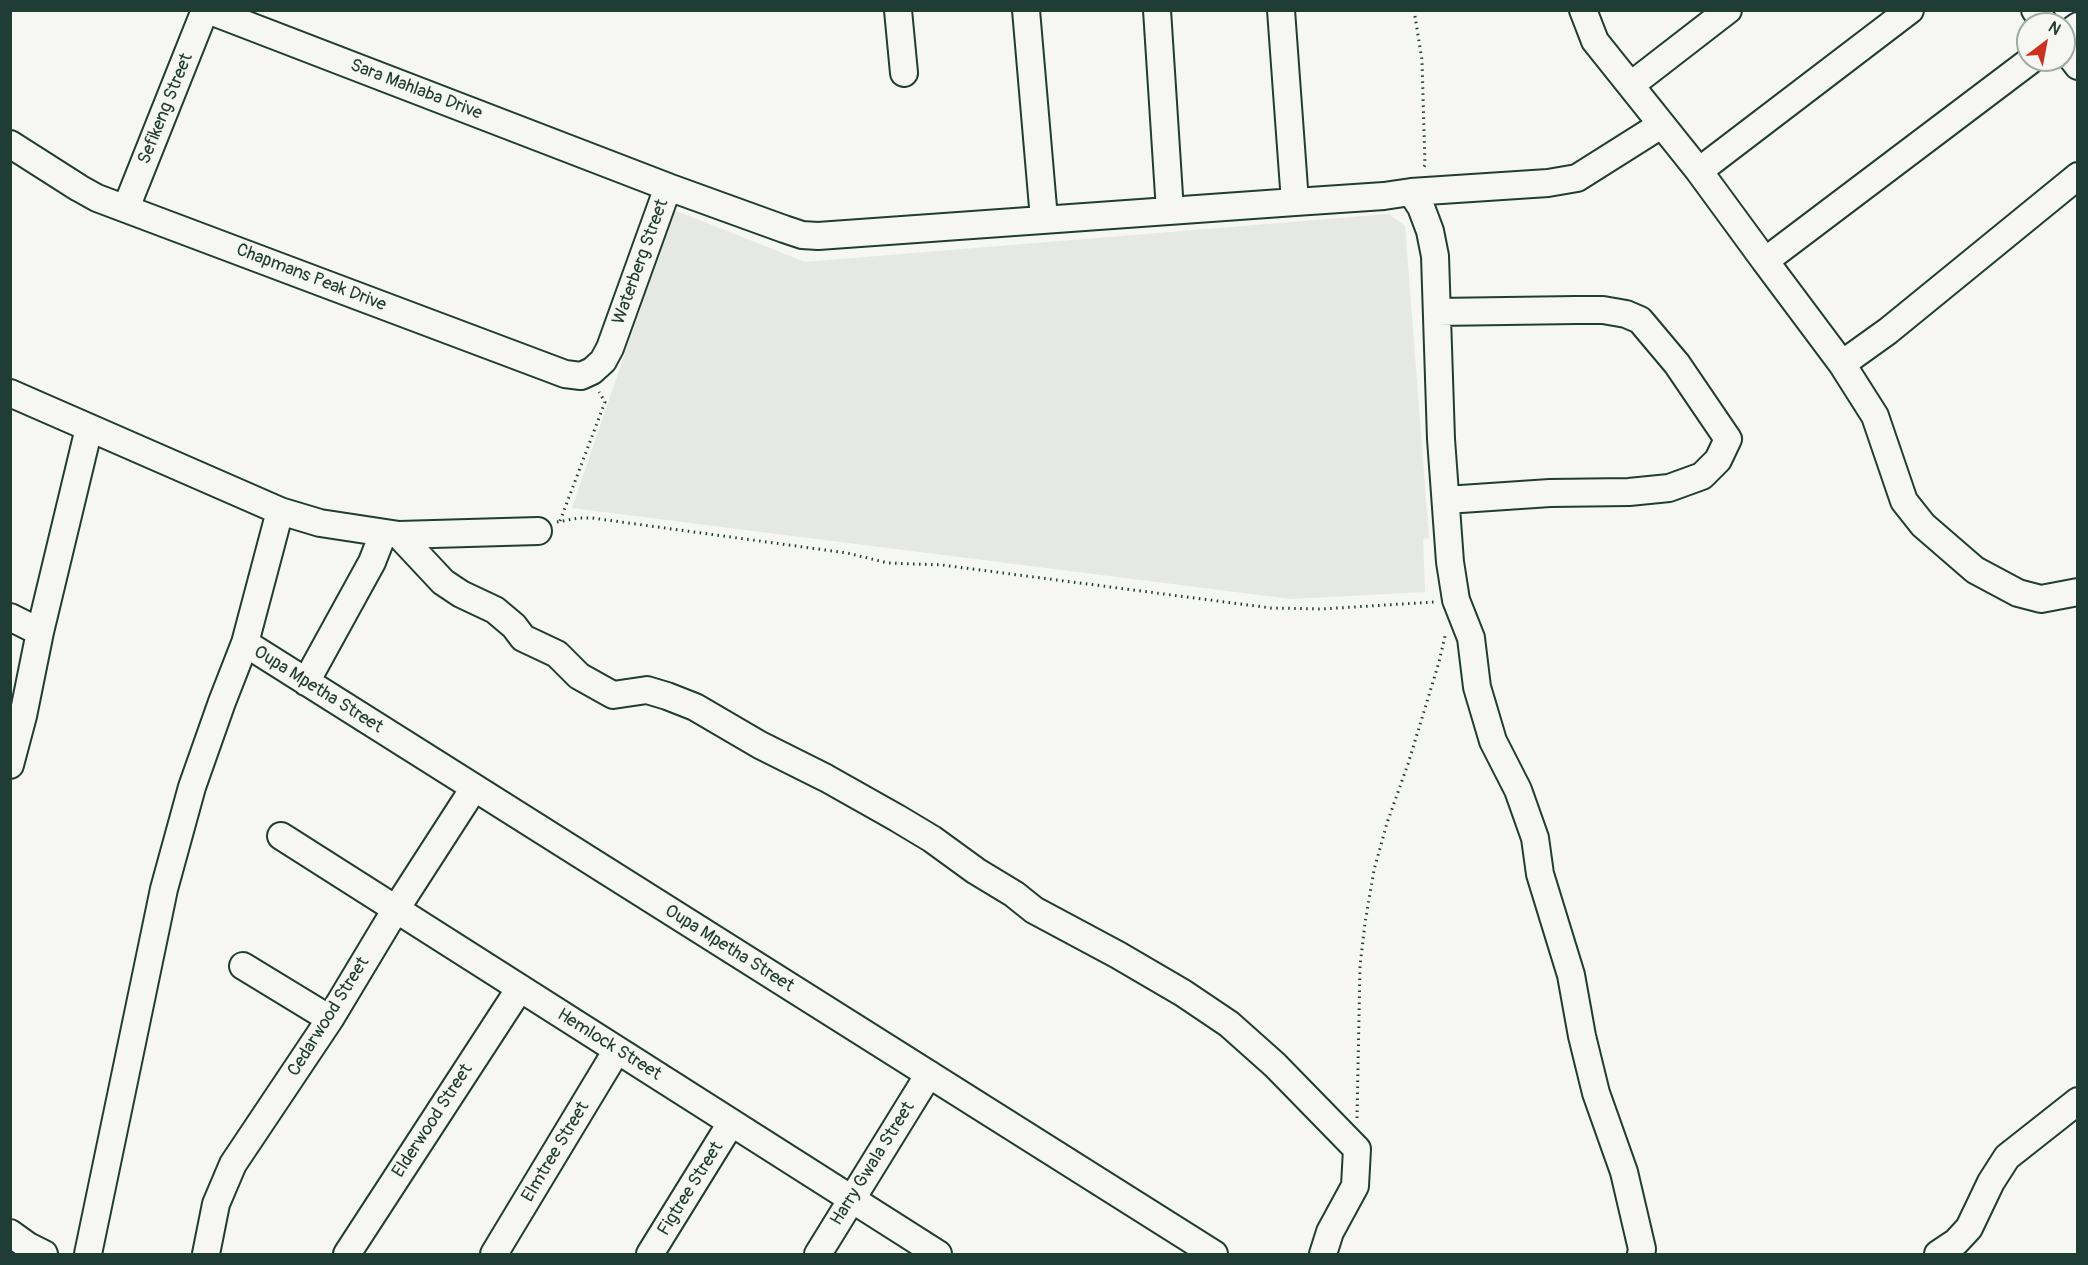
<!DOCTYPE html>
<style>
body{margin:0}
#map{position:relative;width:2088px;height:1265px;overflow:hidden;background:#f6f6f2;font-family:Pangolin,sans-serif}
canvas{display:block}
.frame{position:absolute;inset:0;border:12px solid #1f3d34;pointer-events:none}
.north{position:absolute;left:2016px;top:12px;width:60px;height:60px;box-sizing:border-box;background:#f6f6f2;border:2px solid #a0aca6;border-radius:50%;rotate:32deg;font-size:16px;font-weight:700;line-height:24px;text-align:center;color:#1f3d34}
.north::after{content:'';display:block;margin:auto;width:21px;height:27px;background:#c8321e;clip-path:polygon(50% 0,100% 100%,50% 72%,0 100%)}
</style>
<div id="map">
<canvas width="2088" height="1265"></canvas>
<div class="frame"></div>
<div class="north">N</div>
</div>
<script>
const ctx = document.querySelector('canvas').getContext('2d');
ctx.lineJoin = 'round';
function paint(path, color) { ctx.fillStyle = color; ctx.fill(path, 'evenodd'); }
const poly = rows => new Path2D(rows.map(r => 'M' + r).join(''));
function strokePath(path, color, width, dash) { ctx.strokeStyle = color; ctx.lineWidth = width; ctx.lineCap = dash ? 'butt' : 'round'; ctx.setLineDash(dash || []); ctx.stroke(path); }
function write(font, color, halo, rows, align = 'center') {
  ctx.font = font + ' Pangolin,sans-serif'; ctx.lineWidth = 6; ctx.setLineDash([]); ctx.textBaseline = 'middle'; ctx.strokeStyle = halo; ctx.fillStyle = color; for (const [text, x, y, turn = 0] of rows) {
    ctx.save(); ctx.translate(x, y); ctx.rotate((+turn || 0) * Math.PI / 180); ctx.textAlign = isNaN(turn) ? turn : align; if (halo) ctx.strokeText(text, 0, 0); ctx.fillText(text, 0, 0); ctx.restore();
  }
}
const built = poly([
 [674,210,805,262,1389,214,1405,226,1429,538,1423,539,1425,592,1291,599,572,508]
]);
const path = poly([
 [1414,10,1422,60,1425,165,1423,169],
 [560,521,605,402,599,392],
 [557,522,579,518,592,518,847,553,888,563,942,565,1271,608,1322,609,1434,602],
 [1357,1118,1360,966,1365,923,1374,870,1387,823,1408,764,1439,662,1446,632]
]);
const minor = poly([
 [898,10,904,73],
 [1026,10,1044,219],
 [1157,10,1170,211],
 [1583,10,1595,41,1699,171,1765,261],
 [2035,10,2045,24],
 [2064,36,2078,26],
 [2064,48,2078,66],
 [2031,60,1765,261,1842,364,1875,416,1904,501,1923,525,1975,570,2018,593,2041,599,2078,592],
 [1631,85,1728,10],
 [10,144,79,188,97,198,565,374,581,376,592,371,603,361,610,348,668,187,208,10],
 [1699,171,1910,10],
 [668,187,784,229,802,235,818,236,1295,202,1281,10],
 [1411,192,1548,183,1577,178,1661,125],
 [1295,202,1384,196,1411,192,1421,207,1430,231,1435,256,1441,439,1450,562,1456,600,1471,638,1477,687,1493,741,1518,790,1535,838,1540,874,1571,975,1582,1036,1596,1093,1624,1172,1642,1249,1641,1254],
 [126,208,205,10],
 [1437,312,1576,310,1603,310,1626,314,1640,320,1677,364,1728,439,1718,460,1702,476,1669,488,1629,492,1550,493,1446,500],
 [1842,364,1888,331,2078,176],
 [10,393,280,511,320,523,399,535,538,531],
 [399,535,443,582,461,594,495,610,514,626,523,638,557,654,579,676,613,695,647,690,667,696,695,707,760,745,826,778,897,818,932,839,976,871,1014,894,1034,910,1118,955,1183,993,1229,1024,1275,1065,1357,1149,1355,1186,1330,1232,1323,1254],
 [10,617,40,632],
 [245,643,1214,1254],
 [306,682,372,562,383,534],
 [10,765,23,716,40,632,89,428],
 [281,836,938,1254],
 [243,966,330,1019],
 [10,1233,28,1246,44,1254],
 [88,1254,164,889,192,787,222,702,245,643,280,511],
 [206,1254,216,1204,233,1164,330,1019,396,909,474,788],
 [347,1254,520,988],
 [494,1254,617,1050],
 [650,1254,731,1123],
 [818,1254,929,1074],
 [1938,1254,1956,1242,1969,1228,1991,1182,2007,1157,2078,1101]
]);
const streetNames = [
 ["Sara Mahlaba Drive",416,90,21],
 ["Sefikeng Street",166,109,-68],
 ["Waterberg Street",641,262,-70],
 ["Chapmans Peak Drive",311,278,21],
 ["Oupa Mpetha Street",318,690,32],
 ["Oupa Mpetha Street",729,949,32],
 ["Cedarwood Street",329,1017,-58],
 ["Hemlock Street",609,1045,32],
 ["Elderwood Street",433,1121,-57],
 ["Elmtree Street",556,1152,-59],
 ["Harry Gwala Street",873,1164,-58],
 ["Figtree Street",691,1189,-58]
];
paint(built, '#e6e8e4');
strokePath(minor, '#1f3d34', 30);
strokePath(path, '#1f3d34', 3, [1.5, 4.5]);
strokePath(minor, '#f6f6f2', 26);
write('18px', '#1f3d34', '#f6f6f2', streetNames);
</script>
